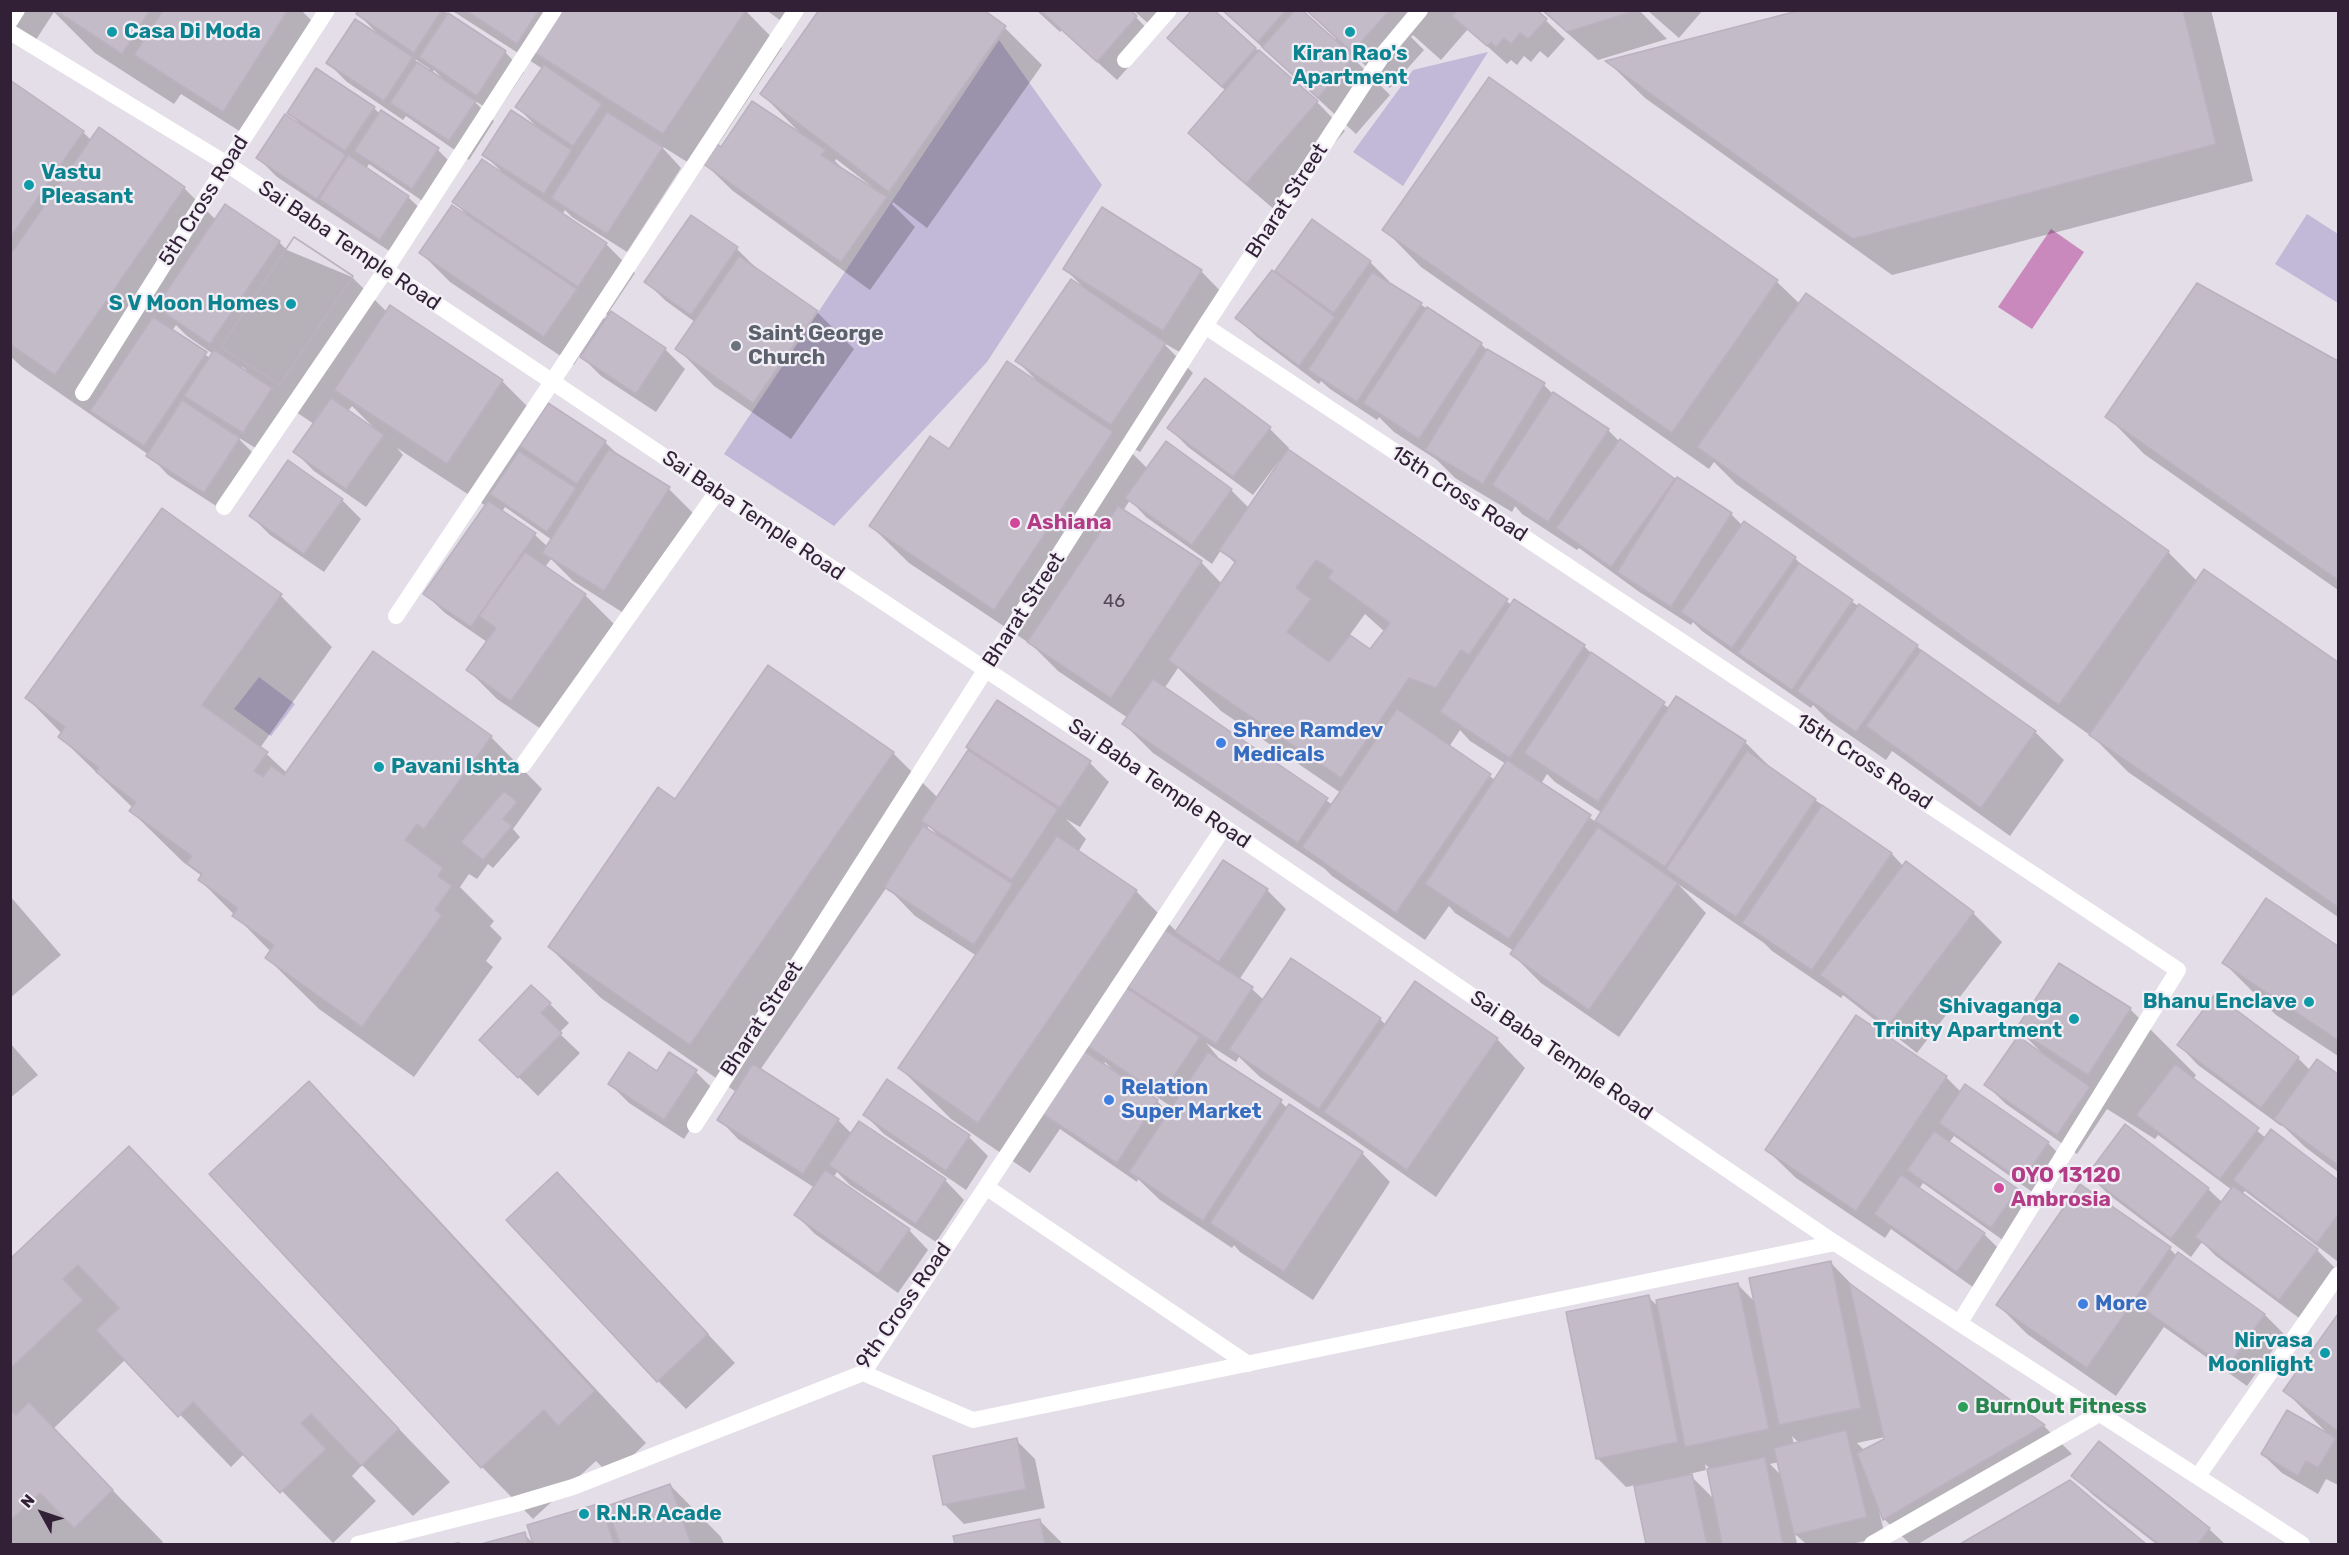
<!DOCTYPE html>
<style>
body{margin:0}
#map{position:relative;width:2349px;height:1555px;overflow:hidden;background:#e4dee8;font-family:Rubik,sans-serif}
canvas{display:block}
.frame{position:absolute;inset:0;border:12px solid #322136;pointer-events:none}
.north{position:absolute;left:12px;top:1483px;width:60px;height:60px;-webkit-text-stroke:4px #f2eef5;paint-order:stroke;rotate:310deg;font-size:16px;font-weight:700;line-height:24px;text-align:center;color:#322136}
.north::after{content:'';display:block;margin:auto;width:21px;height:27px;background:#322136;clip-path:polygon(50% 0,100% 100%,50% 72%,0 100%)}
</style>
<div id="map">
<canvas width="2349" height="1555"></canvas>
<div class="frame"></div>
<div class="north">N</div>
</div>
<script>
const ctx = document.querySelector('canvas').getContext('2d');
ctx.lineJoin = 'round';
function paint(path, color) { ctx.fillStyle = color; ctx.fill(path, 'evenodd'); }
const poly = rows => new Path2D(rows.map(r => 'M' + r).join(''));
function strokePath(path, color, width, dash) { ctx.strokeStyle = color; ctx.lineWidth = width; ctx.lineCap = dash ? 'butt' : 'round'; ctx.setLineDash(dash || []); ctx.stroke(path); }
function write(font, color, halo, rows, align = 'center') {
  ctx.font = font + ' Rubik,sans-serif'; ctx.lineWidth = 4.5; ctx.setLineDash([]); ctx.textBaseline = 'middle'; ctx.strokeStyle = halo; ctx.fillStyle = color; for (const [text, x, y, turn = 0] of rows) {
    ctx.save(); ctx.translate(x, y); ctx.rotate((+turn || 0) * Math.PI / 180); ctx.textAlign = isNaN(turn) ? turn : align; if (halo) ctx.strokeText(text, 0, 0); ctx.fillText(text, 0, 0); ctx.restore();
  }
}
const green = poly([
 [999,40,1102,185,987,362,834,526,724,454],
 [1488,52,1403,186,1353,152,1413,70],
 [2307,214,2338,234,2338,303,2275,264],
 [259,677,295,704,271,736,234,709]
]);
const water = poly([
 [2051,229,2084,252,2032,329,1998,307]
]);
const shadow = poly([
 [10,10,301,10,322,31,252,139,181,94,174,104,95,53,54,12,30,49,10,36],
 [360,10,443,10,505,52,524,72,496,114,472,99,494,121,469,160,406,116,403,120,347,82,328,63,377,33,358,14],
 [415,59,430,69,428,71,419,66],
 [434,70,445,81,432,74],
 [451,10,745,10,782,48,717,146,721,149,800,133,762,94,982,10,1005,28,1042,65,927,228,893,202,892,204,915,227,870,290,733,191,705,164,700,170,660,145,681,168,627,252,572,217,565,210,562,215,606,244,635,273,609,312,665,349,685,369,656,412,601,376,580,355,574,365,450,282,421,253,466,214,454,202,502,172,484,155,537,127,517,107,543,69],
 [836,159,871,186,870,188,848,174,835,161],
 [594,306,609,316,606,320,593,307],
 [766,10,793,10,784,23],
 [1036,10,1129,10,1155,37,1117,80,1062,30,1060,32],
 [1133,10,1179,10,1159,33],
 [1212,10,1317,102,1345,131,1276,211,1219,162,1190,133,1226,91,1169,38],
 [1222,10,1300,10,1334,41,1336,39,1307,10,1535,10,1565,39,1548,58,1540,51,1531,62,1524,56,1517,65,1511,60,1507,64,1468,29,1441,60,1413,35,1411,37,1424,50,1390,88,1358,59,1356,61,1390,95,1356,134],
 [1541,10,1639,10,1667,39,1598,60],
 [1647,10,1703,10,1679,38],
 [1806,10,2211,10,2253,181,1892,275,1645,98,1608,62],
 [1489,79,1777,282,1800,304,2168,552,2197,581,2204,571,2338,664,2338,917,2128,772,2094,738,1736,484,1714,462,1709,469,1421,267,1384,229],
 [10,82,83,132,91,140,184,188,216,220,279,242,287,250,352,277,387,312,390,307,502,381,540,419,549,405,605,442,621,458,669,489,697,517,633,619,573,581,551,559,545,567,585,595,614,624,541,729,497,699,468,670,487,642,445,613,425,594,486,506,397,448,403,455,366,507,314,471,295,452,314,424,290,408,262,452,236,436,258,458,224,511,168,475,149,455,22,367,10,356],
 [176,325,187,336,213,354,210,358,172,331],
 [243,367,250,374,241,370],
 [352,406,372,426,371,428,348,411],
 [505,507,552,540,548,547,535,535,502,512],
 [374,108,380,114,438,150,457,169,431,207,369,164,366,169,408,197,428,216,400,258,277,177,258,158,302,126,289,113],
 [737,249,756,268,755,269,817,312,854,349,791,439,714,386,677,348,695,322,666,301,646,282],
 [1370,262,1389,281,1388,283,1481,344,1488,351,1544,385,1553,394,1608,430,1620,442,1676,482,1731,514,1743,526,1745,523,1795,558,1807,571,1917,646,1927,656,2035,732,2064,760,2010,836,1892,751,1886,760,1828,720,1813,705,1811,708,1759,672,1702,631,1693,622,1691,625,1638,591,1579,548,1577,550,1522,514,1515,506,1512,512,1455,478,1437,460,1394,432,1379,417,1377,420,1330,389,1321,381,1319,384,1257,337,1237,318,1287,281,1277,271],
 [1065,269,1201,271,1229,300,1192,359,1162,342,1193,373,1140,452,1120,441,1148,469,1166,443,1231,490,1250,509,1281,462,1279,461,1253,495,1188,447,1169,428,1270,429,1289,448,1287,450,1512,605,1584,646,1593,655,1669,708,1745,742,1774,771,1892,854,1904,867,1906,863,1973,913,2002,942,1917,1053,1843,995,1841,998,1772,951,1764,943,1678,884,1706,913,1619,1037,1541,983,1512,954,1514,951,1455,913,1449,906,1425,940,1332,876,1325,869,1153,753,1124,724,1128,718,1058,671,1032,645,909,563,871,526,949,451,1038,382,1017,361,1086,290],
 [1130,500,1146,517,1212,564,1221,550,1236,564,1222,584,1201,562,1123,511],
 [1365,614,1385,632,1370,651,1349,636],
 [1178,668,1221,711,1341,793,1333,805,1164,689],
 [1460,730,1470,741,1506,764,1495,780,1449,747],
 [1547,774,1555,782,1602,813,1596,822,1541,784],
 [2197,285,2338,363,2338,590,2144,454,2107,416],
 [342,500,361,519,324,572,270,535,251,516],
 [162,510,281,596,332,647,260,748,287,773,491,737,542,789,513,829,520,837,493,868,488,864,477,879,469,874,460,887,494,921,490,926,502,938,486,961,493,967,414,1077,319,1009,267,958,271,952,200,880,202,876,183,862,131,811,133,808,60,737,62,734,27,698],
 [997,702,1090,763,1109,782,1080,827,1066,819,1086,839,1078,852,1136,891,1177,932,1267,890,1286,909,1239,980,1252,989,1264,1000,1380,1019,1386,1025,1497,1039,1525,1068,1436,1197,1349,1136,1260,1077,1239,1057,1236,1062,1206,1043,1218,1057,1217,1059,1281,1102,1288,1109,1362,1153,1390,1182,1313,1300,1240,1252,1234,1245,1232,1248,1160,1200,1138,1179,1137,1182,1060,1129,1030,1173,951,1119,900,1068,977,956,915,916,887,887,760,1070,838,1120,852,1134,945,1180,964,1200,936,1242,850,1185,837,1172,833,1178,909,1230,928,1250,898,1293,815,1234,796,1215,815,1188,738,1139,719,1119,736,1092,601,998,549,947,675,801,893,753,938,798,978,757,968,747],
 [929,826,940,838,926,830],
 [1105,1062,1112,1069,1111,1070,1104,1065],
 [1154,1095,1173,1108,1169,1113,1153,1097],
 [10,896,61,955,10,998],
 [2266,900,2338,947,2338,1056,2276,1015,2224,963],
 [2215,996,2298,1058,2310,1070,2317,1061,2338,1076,2338,1172,2305,1147,2282,1125,2281,1126,2198,1065,2179,1045],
 [550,1004,569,1023,559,1033,580,1053,538,1096,481,1040],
 [2130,1009,2196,1075,2193,1080,2266,1138,2271,1131,2338,1182,2337,1261,2245,1191,2242,1194,2317,1250,2336,1269,2299,1318,2216,1256,2202,1242,2191,1257,2108,1194,2089,1175,2208,1189,2222,1202,2232,1190,2158,1135,2155,1139,2107,1109,2077,1154,2006,1104,1986,1085,2043,1054,2018,1029],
 [10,1043,38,1075,10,1098],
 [696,1072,715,1091,684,1139,629,1103,610,1084],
 [1946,1077,1961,1092,1966,1086,2048,1143,2068,1163,2042,1199,1954,1136,1949,1143,2017,1190,2036,1210,2011,1246,1923,1183,1919,1189,1984,1234,2003,1253,1977,1290,1891,1229,1885,1238,1796,1178,1767,1150],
 [887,1081,969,1137,988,1156,966,1190,884,1134,865,1115],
 [309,1083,360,1135,646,1443,611,1476,596,1461,533,1519,482,1467,211,1174],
 [129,1148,450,1482,413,1516,362,1465,352,1476,376,1501,333,1543,245,1453,231,1467,126,1359,53,1429,163,1542,161,1544,10,1544,10,1262],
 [585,1203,735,1363,686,1409,658,1381],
 [2170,1249,2177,1256,2179,1254,2265,1315,2284,1334,2247,1386,2164,1327,2116,1396,2027,1334,1998,1305],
 [1830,1262,1859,1292,2044,1426,2072,1454,1918,1544,1910,1544,1884,1519,1881,1510,1879,1511,1885,1536,1852,1544,1806,1544,1795,1534,1797,1544,1648,1544,1636,1485,1626,1487,1597,1458,1648,1297,1659,1307,1738,1285,1755,1302],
 [1792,1436,1799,1443,1794,1444],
 [1885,1437,1886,1440,1865,1451,1857,1443],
 [1779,1462,1782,1476,1770,1464],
 [1705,1464,1711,1470,1714,1499,1689,1474,1706,1470],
 [2338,1317,2338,1485,2326,1479,2318,1494,2282,1473,2262,1454,2328,1434,2285,1391],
 [1016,1440,1035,1459,1045,1508,964,1524,945,1505,935,1457],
 [2099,1443,2209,1529,2225,1544,2156,1544,2093,1495,2073,1476],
 [2070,1482,2144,1544,1963,1544],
 [670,1485,721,1537,724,1544,486,1544,524,1534,534,1544,601,1504,611,1515],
 [1039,1520,1063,1544,956,1544,955,1537],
 [459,1542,462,1544,447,1544]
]);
const building = poly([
 [55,10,150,10,122,54,55,10],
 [163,10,288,10,223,112,134,55,163,10],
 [358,10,442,10,414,53,356,14,358,10],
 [465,10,539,10,517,44,465,10],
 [560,10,746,10,663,134,532,51,560,10],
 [819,10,984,10,1006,26,889,192,760,94,819,10],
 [1045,10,1131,10,1137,16,1097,62,1043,13,1045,10],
 [1192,10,1214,10,1256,48,1222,87,1167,38,1192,10],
 [1222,10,1286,10,1258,42,1222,10],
 [1295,10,1302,10,1354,57,1318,98,1262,47,1295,10],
 [1306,10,1387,10,1388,12,1352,52,1306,10],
 [1457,10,1537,10,1547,19,1528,39,1520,33,1511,44,1504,38,1496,47,1491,42,1487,46,1452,16,1457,10],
 [1543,10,1638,10,1567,32,1543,10],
 [1801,10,2183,10,2216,144,1853,239,1605,61,1801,10],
 [448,13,506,51,477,96,419,57,448,13],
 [355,19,413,57,384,101,326,63,355,19],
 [1259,50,1318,101,1246,184,1188,133,1259,50],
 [417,62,476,101,449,141,390,103,417,62],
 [544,65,602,104,573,146,515,107,544,65],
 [316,68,375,107,345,151,287,113,316,68],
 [1489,77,1778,280,1672,433,1382,230,1489,77],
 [10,80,84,131,10,238,10,80],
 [752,101,826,150,821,155,887,197,841,262,702,163,716,143,721,147,752,101],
 [381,110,439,148,412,189,354,151,381,110],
 [511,110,572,150,544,194,482,155,511,110],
 [607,112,663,147,607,234,551,198,607,112],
 [285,114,346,155,317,199,256,158,285,114],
 [99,127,185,187,55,375,10,344,10,255,99,127],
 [348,155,409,196,380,240,319,199,348,155],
 [482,159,607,243,578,287,452,202,482,159],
 [225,204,280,241,210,344,156,307,225,204],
 [452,205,577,289,544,337,419,253,452,205],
 [1102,207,1202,270,1163,331,1063,269,1102,207],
 [691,215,738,247,691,315,644,282,691,215],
 [1312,219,1371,261,1334,313,1275,271,1312,219],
 [294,237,353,276,280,385,221,347,294,237],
 [294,237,353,276,280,385,221,347,294,237],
 [739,256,818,311,753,403,675,349,739,256],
 [1272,270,1335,317,1299,366,1235,318,1272,270],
 [1372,272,1422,303,1357,402,1308,370,1372,272],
 [1071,279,1166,343,1111,425,1015,361,1071,279],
 [2197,283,2338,361,2338,580,2105,417,2197,283],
 [1806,293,2169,551,2059,705,1697,447,1806,293],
 [390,305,503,380,447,464,334,390,390,305],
 [1427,307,1482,343,1419,439,1363,403,1427,307],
 [611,311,666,348,636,394,580,357,611,311],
 [153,317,207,352,144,446,90,411,153,317],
 [1487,349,1545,383,1483,484,1425,450,1487,349],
 [214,350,272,388,243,433,184,396,214,350],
 [1007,361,1113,432,994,610,869,526,930,436,949,449,1007,361],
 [1205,378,1271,427,1233,477,1167,428,1205,378],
 [1553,392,1609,429,1548,522,1492,485,1553,392],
 [331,398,384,435,346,489,293,452,331,398],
 [182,400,240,438,204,493,146,456,182,400],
 [548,403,606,441,577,484,520,446,548,403],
 [1620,439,1675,479,1611,567,1556,528,1620,439],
 [1166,441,1232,489,1192,545,1125,498,1166,441],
 [609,449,670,487,604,591,542,553,609,449],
 [1288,449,1508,599,1469,655,1461,650,1436,688,1409,678,1341,778,1168,660,1236,561,1219,550,1288,449],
 [1316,560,1333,571,1328,578,1390,623,1370,649,1350,635,1329,662,1287,632,1311,599,1296,588,1316,560],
 [519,451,576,488,547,532,490,494,519,451],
 [288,460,343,499,304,554,249,516,288,460],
 [1677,477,1732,513,1671,607,1617,572,1677,477],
 [488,501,536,533,471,627,423,594,488,501],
 [1118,506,1202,561,1111,698,1027,642,1118,506],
 [162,508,282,594,202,705,268,752,254,771,263,777,271,766,284,775,373,651,492,736,424,829,417,824,405,840,443,868,438,876,452,886,435,910,442,915,362,1027,265,958,274,945,232,916,238,908,198,880,202,874,187,863,192,856,129,811,136,802,96,772,99,768,58,737,65,727,25,698,162,508],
 [1744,521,1796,557,1732,648,1681,612,1744,521],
 [525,552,586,594,511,701,466,670,496,628,479,616,525,552],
 [1799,563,1853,600,1792,690,1738,653,1799,563],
 [2204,569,2338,662,2338,907,2089,735,2204,569],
 [1514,599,1585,645,1510,758,1440,712,1514,599],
 [1859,604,1918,645,1856,732,1797,691,1859,604],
 [1921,650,2036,731,1981,808,1866,726,1921,650],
 [1591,652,1665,702,1598,802,1524,753,1591,652],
 [768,665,894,752,690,1045,548,947,658,787,675,799,768,665],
 [1153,679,1328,798,1298,843,1122,724,1153,679],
 [1676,696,1746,741,1665,867,1595,821,1676,696],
 [997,700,1091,761,1060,808,966,747,997,700],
 [1397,709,1491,774,1396,913,1302,847,1397,709],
 [968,750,1058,809,1012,880,921,821,968,750],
 [1747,751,1816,799,1736,917,1666,869,1747,751],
 [1507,760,1591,815,1509,939,1425,884,1507,760],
 [504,791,517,802,503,819,512,826,483,860,461,842,504,791],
 [1822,805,1892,853,1812,970,1742,923,1822,805],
 [923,826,1013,884,974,945,884,887,923,826],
 [1598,827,1678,883,1589,1010,1510,954,1598,827],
 [1057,836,1137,890,978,1123,898,1068,1057,836],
 [1223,860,1268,889,1219,962,1175,932,1223,860],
 [1906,861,1974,912,1888,1026,1820,975,1906,861],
 [2266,898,2338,946,2338,1040,2222,963,2266,898],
 [1165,930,1253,987,1216,1044,1128,987,1165,930],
 [1291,958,1381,1018,1319,1109,1229,1049,1291,958],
 [2059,963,2131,1008,2088,1075,2016,1029,2059,963],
 [1415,981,1498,1038,1407,1170,1324,1112,1415,981],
 [531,985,551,1003,541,1013,562,1033,518,1078,479,1040,531,985],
 [1125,987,1200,1037,1161,1095,1086,1045,1125,987],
 [2215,994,2299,1057,2261,1108,2177,1045,2215,994],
 [1856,1015,1947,1076,1856,1211,1765,1150,1856,1015],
 [2018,1036,2090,1087,2057,1135,1984,1085,2018,1036],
 [1084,1051,1158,1100,1117,1163,1043,1114,1084,1051],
 [629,1052,657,1071,669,1052,697,1070,664,1120,608,1084,629,1052],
 [1208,1052,1282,1100,1203,1221,1129,1172,1208,1052],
 [2317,1059,2338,1074,2338,1165,2274,1119,2317,1059],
 [753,1064,839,1119,803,1174,717,1120,753,1064],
 [2175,1064,2259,1128,2220,1179,2136,1115,2175,1064],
 [887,1079,970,1135,946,1171,863,1115,887,1079],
 [309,1081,595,1391,558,1426,544,1410,481,1468,209,1174,309,1081],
 [1965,1084,2049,1142,2022,1181,1939,1123,1965,1084],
 [1289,1104,1363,1152,1284,1272,1210,1223,1289,1104],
 [859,1121,946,1179,916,1224,829,1165,859,1121],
 [2125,1124,2209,1188,2171,1239,2087,1175,2125,1124],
 [2271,1129,2338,1180,2338,1215,2317,1243,2233,1180,2271,1129],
 [1934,1131,2018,1189,1991,1228,1907,1170,1934,1131],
 [129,1146,399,1429,361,1466,311,1414,301,1423,326,1449,280,1493,193,1402,178,1417,96,1330,119,1308,78,1265,63,1279,83,1300,10,1369,10,1259,129,1146],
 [825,1170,910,1229,878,1274,794,1215,825,1170],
 [557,1172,708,1334,657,1382,506,1220,557,1172],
 [1901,1175,1985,1233,1957,1272,1874,1214,1901,1175],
 [2080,1184,2171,1247,2087,1368,1996,1305,2080,1184],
 [2233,1186,2318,1249,2279,1300,2195,1237,2233,1186],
 [2178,1252,2265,1314,2227,1368,2140,1306,2178,1252],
 [1831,1261,1861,1408,1779,1425,1749,1278,1831,1261],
 [1738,1283,1769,1429,1685,1447,1656,1300,1738,1283],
 [1849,1283,2045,1425,1883,1520,1857,1453,1884,1439,1849,1283],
 [1649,1295,1678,1442,1596,1459,1566,1312,1649,1295],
 [2338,1314,2338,1431,2283,1391,2338,1314],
 [29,1402,113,1490,74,1528,40,1493,10,1521,10,1410,16,1415,29,1402],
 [2287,1410,2336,1438,2318,1468,2306,1461,2298,1476,2261,1454,2287,1410],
 [1846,1430,1867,1517,1794,1535,1774,1448,1846,1430],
 [1017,1438,1026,1489,943,1505,933,1456,1017,1438],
 [2099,1441,2210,1528,2198,1544,2159,1544,2071,1476,2099,1441],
 [1765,1457,1783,1544,1722,1544,1707,1469,1765,1457],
 [1692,1474,1707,1544,1646,1544,1634,1486,1692,1474],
 [2070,1480,2146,1544,1960,1544,2070,1480],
 [670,1484,691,1544,620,1544,607,1506,670,1484],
 [601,1503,614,1544,533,1544,527,1525,601,1503],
 [1040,1519,1045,1544,955,1544,953,1536,1040,1519],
 [525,1532,528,1544,481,1544,525,1532]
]);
const minor = poly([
 [10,21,17,10],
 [1125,60,1169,10],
 [1205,326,2178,970,1960,1322],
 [83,393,227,164,327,10],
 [224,507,385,271,554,10],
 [396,616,552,382,796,10],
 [523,765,717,492],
 [695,1125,1205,326,1384,53,1420,10],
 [986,1187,1248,1364],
 [863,1373,973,1420,1835,1243],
 [2198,1476,2338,1275],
 [358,1544,516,1504,573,1487,863,1373,1224,827],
 [1872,1544,2099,1414]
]);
const tertiary = poly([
 [10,32,227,164,717,492,1224,827,1835,1243,2302,1544]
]);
const markers = [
 [112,32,6,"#0f9aa8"],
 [1350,32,6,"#0f9aa8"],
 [29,185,6,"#0f9aa8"],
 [291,304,6,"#0f9aa8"],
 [736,346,6,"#6b7280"],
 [1015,523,6,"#d1479c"],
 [1221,743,6,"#3f7fe0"],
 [379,767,6,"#0f9aa8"],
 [2309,1002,6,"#0f9aa8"],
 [2074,1019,6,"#0f9aa8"],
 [1109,1100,6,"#3f7fe0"],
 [1999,1188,6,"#d1479c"],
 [2083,1304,6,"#3f7fe0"],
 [2325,1353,6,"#0f9aa8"],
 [1963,1407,6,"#2e9e5b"],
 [584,1514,6,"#0f9aa8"]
];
const numberNames = [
 ["46",1114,602]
];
const cultureNames = [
 ["Casa Di Moda",124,32],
 ["Kiran Rao's",1350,54,"center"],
 ["Apartment",1350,78,"center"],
 ["Vastu",41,173],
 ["Pleasant",41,197],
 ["S V Moon Homes",279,304,"right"],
 ["Pavani Ishta",391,767],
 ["Bhanu Enclave",2297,1002,"right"],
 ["Shivaganga",2062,1007,"right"],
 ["Trinity Apartment",2062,1031,"right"],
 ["Nirvasa",2313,1341,"right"],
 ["Moonlight",2313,1365,"right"],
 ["R.N.R Acade",596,1514]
];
const streetNames = [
 ["5th Cross Road",204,201,-58],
 ["Bharat Street",1287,201,-57],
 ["Sai Baba Temple Road",349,246,34],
 ["15th Cross Road",1459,494,33],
 ["Sai Baba Temple Road",753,516,34],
 ["Bharat Street",1024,610,-57],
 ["15th Cross Road",1864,762,33],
 ["Sai Baba Temple Road",1159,784,34],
 ["Bharat Street",762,1019,-57],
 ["Sai Baba Temple Road",1561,1056,34],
 ["9th Cross Road",904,1306,-55]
];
const worshipNames = [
 ["Saint George",748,334],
 ["Church",748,358]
];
const hotelNames = [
 ["Ashiana",1027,523],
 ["OYO 13120",2011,1176],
 ["Ambrosia",2011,1200]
];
const shopNames = [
 ["Shree Ramdev",1233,731],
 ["Medicals",1233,755],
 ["Relation",1121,1088],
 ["Super Market",1121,1112],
 ["More",2095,1304]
];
const leisureNames = [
 ["BurnOut Fitness",1975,1407]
];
paint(green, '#c2b8d8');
paint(water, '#ca89bc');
paint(shadow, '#0003');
paint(building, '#c3bbc8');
strokePath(building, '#bbb1c1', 1.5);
strokePath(minor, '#fff', 16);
strokePath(tertiary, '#fff', 16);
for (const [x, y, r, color] of markers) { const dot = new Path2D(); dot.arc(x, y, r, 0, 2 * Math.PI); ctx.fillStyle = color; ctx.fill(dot); strokePath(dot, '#f2eef5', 2); }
write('18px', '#56485a', null, numberNames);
write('bold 21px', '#0d838f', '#f2eef5', cultureNames, 'left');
write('21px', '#322136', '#f2eef5', streetNames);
write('bold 21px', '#5b616d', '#f2eef5', worshipNames, 'left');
write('bold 21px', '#b23c85', '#f2eef5', hotelNames, 'left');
write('bold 21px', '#366cbe', '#f2eef5', shopNames, 'left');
write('bold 21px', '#27864d', '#f2eef5', leisureNames, 'left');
</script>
